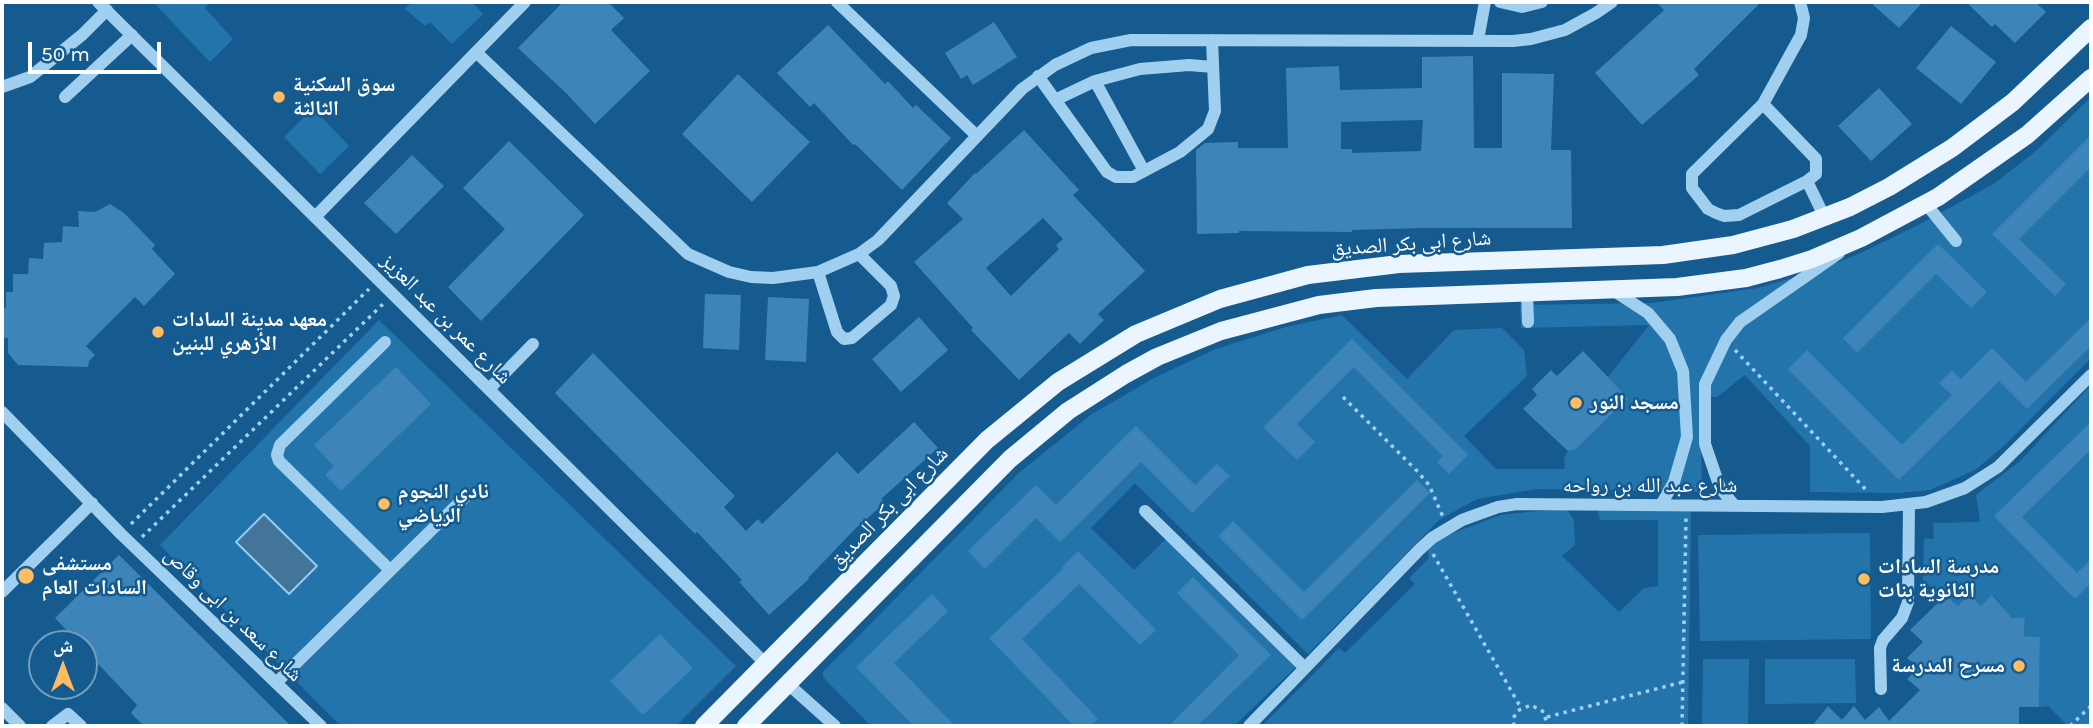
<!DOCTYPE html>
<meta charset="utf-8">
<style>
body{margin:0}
#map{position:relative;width:2093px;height:728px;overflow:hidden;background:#155b8f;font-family:Karla,"Noto Naskh Arabic",sans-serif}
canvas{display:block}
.frame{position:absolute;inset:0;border:4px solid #fff;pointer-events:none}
.north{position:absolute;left:28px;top:630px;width:70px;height:70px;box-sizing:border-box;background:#155b8f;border:2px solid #739dbc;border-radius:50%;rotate:0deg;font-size:19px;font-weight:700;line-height:28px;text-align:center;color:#fff}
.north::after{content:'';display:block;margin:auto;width:24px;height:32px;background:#ffbc61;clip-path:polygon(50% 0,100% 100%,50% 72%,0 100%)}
.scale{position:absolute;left:28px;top:42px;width:133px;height:32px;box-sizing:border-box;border:4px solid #fff;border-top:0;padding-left:9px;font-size:21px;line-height:24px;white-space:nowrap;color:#fff;-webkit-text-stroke:5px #155b8f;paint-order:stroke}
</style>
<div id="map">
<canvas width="2093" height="728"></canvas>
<div class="frame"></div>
<div class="north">ش</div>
<div class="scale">50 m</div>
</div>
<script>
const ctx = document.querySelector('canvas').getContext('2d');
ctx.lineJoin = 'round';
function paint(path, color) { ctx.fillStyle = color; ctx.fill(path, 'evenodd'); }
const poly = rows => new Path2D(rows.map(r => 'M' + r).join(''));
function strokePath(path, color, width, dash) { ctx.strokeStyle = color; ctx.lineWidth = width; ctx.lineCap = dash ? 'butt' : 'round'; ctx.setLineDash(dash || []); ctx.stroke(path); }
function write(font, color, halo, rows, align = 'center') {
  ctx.font = font + ' Karla,"Noto Naskh Arabic",sans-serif'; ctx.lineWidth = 5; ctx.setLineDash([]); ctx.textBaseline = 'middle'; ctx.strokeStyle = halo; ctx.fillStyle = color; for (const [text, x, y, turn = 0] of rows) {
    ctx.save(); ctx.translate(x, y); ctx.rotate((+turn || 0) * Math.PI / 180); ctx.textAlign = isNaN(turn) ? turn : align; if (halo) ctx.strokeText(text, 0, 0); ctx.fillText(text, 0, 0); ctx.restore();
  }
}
const green = poly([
 [153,2,210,2,205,8,233,39,210,62],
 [412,2,472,2,483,14,452,44,430,22,425,26,405,9],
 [2091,97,2091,358,2005,445,1975,470,1930,490,1900,493,1810,492,1810,446,1745,375,1717,397,1700,397,1702,492,1536,489,1477,499,1439,520,1308,654,1135,483,1091,528,1134,570,1168,537,1298,665,1234,726,871,726,823,677,823,672,1020,472,1092,414,1156,377,1216,349,1286,327,1342,315,1407,379,1454,330,1502,328,1524,350,1527,376,1464,436,1496,469,1565,469,1564,458,1568,451,1576,449,1628,398,1608,377,1649,325,1521,328,1520,305,1652,303,1758,288,1819,270,1863,252,1924,222,1995,183,2037,150],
 [313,108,349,146,320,174,284,137],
 [379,320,736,666,676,726,341,726,160,545],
 [2091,385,2091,726,2064,726,2066,724,2048,706,2039,707,2040,637,2024,636,2025,618,2012,618,1993,595,1981,606,1958,606,1946,595,1923,582,1924,538,1934,539,1933,523,1980,522,1976,495,2020,461],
 [1566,508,1574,520,1575,545,1562,556,1619,612,1644,588,1658,586,1658,520,1600,520,1598,512,1600,509,1691,509,1688,726,1262,726,1339,648,1345,653,1415,584,1409,578,1429,558,1427,543,1501,515],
 [1870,533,1871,639,1700,641,1698,535],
 [1703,659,1749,659,1748,726,1702,726],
 [1765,659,1855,659,1856,703,1765,704]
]);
const water = poly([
 [264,514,317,566,289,594,236,542,264,514]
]);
const building = poly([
 [563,2,608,2,624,18,611,30,650,71,595,124,567,94,518,48],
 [1656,2,1761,2,1694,69,1699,75,1642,125,1595,73,1664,10],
 [1870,2,1923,2,1899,28],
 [1966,2,2035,2,2046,12,2015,43,1995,24,1992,27],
 [994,22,1017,57,973,85,967,75,961,79,945,53],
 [828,25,885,84,888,81,913,108,916,105,951,138,902,190,855,144,853,145,814,103,810,107,777,73],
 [1951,26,1996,62,1961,104,1916,68],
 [1473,56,1474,148,1502,148,1502,73,1554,74,1551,150,1571,150,1572,228,1422,228,1352,230,1352,232,1239,231,1239,233,1197,234,1196,150,1205,143,1238,142,1238,148,1288,148,1286,68,1339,66,1340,90,1422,88,1422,57],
 [1423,120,1421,151,1352,153,1352,149,1341,149,1341,122],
 [738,74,810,142,752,202,682,134],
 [1879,88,1912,124,1871,161,1838,126],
 [1024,130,1079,190,1073,195,1145,271,1098,314,1104,320,1080,344,1069,333,1019,380,971,330,973,328,914,262,963,219,947,203,975,173,976,174],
 [1043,218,1063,239,1056,245,1059,249,1011,296,986,268],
 [2091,135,2091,167,2019,239,2066,284,2055,296,1992,234],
 [509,141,584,215,481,321,448,287,505,229,463,188],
 [412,155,444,186,396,234,364,203],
 [110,204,124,213,155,245,152,249,175,274,144,306,135,297,86,346,95,355,89,361,88,367,18,365,8,353,8,338,2,338,2,308,6,308,6,292,13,292,13,274,28,274,29,258,43,259,44,243,62,242,63,226,79,227,78,211,95,212],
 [1938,244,1987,292,1971,308,1936,274,1857,353,1843,338],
 [705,294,741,295,739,350,703,348],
 [768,297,809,299,806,362,765,360],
 [919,317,948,350,901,392,872,359],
 [2091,318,2091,346,2027,409,1999,381,1899,480,1788,369,1807,350,1902,445,1952,395,1939,383,1952,370,1961,379,1992,348,2026,382],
 [1352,339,1468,455,1449,474,1437,462,1443,456,1354,367,1297,424,1315,442,1297,460,1263,427],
 [1583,351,1628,398,1576,449,1568,451,1523,409,1537,395,1532,389,1551,370,1557,376],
 [593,353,735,496,724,507,746,531,758,519,762,524,837,452,858,474,914,422,938,448,881,499,885,503,856,528,808,578,809,579,769,615,739,582,742,580,697,532,695,534,555,393],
 [396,367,431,404,341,491,325,475,334,466,314,445],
 [2091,422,2091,449,2022,517,2077,573,2091,559,2091,583,2075,599,1994,516],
 [1136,426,1195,485,1217,464,1230,476,1192,513,1141,462,1060,542,1036,518,985,569,968,551,1036,485,1056,505],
 [1417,480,1430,493,1302,620,1218,536,1233,521,1304,592],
 [1078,551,1156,630,1140,645,1079,584,1022,639,1098,719,1091,726,1074,726,989,638,1063,569,1062,567],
 [119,555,291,726,144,726,131,713,137,705,84,649,84,644,79,644,55,618],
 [1193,577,1271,655,1197,726,1169,726,1239,655,1177,593],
 [932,594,948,611,894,663,955,726,914,726,856,667],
 [1946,595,1958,606,1969,595,1981,606,1992,595,2012,618,2025,618,2024,636,2040,637,2039,707,2019,707,2019,726,1812,726,1828,706,1842,720,1854,706,1865,720,1879,707,1889,721,1920,690,1907,679,1919,667,1907,658,1923,642,1910,630],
 [660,634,693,668,643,715,610,681]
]);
const path = poly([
 [1735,350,1868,492],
 [1343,397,1418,472,1429,485,1443,517],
 [131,524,369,289],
 [142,537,383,304],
 [1433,554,1521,708],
 [1547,717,1683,682],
 [1514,726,1513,719,1517,711,1531,705,1544,712,1547,726],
 [1682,726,1686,518],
 [2070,726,2091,706]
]);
const minor = poly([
 [98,2,766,664],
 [837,2,977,136],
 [1500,2,1522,7,1542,2],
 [1478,40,1485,2],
 [476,52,688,254,729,272,751,277,773,278,818,272,859,254,878,240,1022,89,1055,65,1091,48,1131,40,1513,41,1531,39,1565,30,1596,13,1612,2],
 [1038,76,1107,172,1116,177,1133,177,1180,152,1208,129,1215,111,1212,40],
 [1095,81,1144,171],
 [2,87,30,77,82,35,107,10],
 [65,97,132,35],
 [1055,100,1095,81,1140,69,1189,65,1213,67],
 [1763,104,1816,159,1816,174,1807,181,1739,215,1724,216,1716,213,1708,209,1692,188,1692,174,1763,104,1801,35,1804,18,1800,2],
 [1807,181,1825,218],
 [1926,204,1956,241],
 [315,217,525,2],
 [818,272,837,332,844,339,852,338,891,305,894,296,891,286,859,254],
 [1611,289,1648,313,1670,339,1683,371,1687,437,1674,482,1661,505],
 [1527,292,1528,322],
 [385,342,280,445,277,455,279,461,390,570],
 [489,389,533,344],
 [2,412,121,534,321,726],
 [1735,506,1720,488,1705,444,1705,384,1726,340,1740,322,1839,253],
 [1145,511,1305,668],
 [2,592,92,503],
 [276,683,465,497],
 [788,684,835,726],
 [1881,689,1880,648,1883,640,1902,618,1908,602,1909,505],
 [2,708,20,726],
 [52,726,68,714,81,726],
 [1249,726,1419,550,1432,538,1462,520,1498,507,1517,504,1882,507,1926,502,1965,488,1998,467,2091,375]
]);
const major = poly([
 [704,726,987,440,1058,382,1136,334,1220,299,1308,275,1399,264,1663,255,1733,245,1793,229,1850,207,1889,187,1952,148,2013,102,2091,28],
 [746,726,1010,459,1068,411,1126,374,1157,357,1221,331,1319,305,1376,298,1677,287,1746,278,1780,269,1812,259,1861,238,1938,197,2027,135,2091,78]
]);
const markers = [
 [279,97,7,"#ffbc61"],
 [158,332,7,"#ffbc61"],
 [1576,403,7,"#ffbc61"],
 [384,504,7,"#ffbc61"],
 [26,576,9,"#ffbc61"],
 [1864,579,7,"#ffbc61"],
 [2019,666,7,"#ffbc61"]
];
const poiNames = [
 ["سوق السكنية",293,85],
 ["الثالثة",293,109],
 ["معهد مدينة السادات",172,320],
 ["الأزهري للبنين",172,344],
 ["مسجد النور",1590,403],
 ["نادي النجوم",398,492],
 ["الرياضي",398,516],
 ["مستشفى",42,564],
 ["السادات العام",42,588],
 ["مدرسة السادات",1878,567],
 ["الثانوية بنات",1878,591],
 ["مسرح المدرسة",2005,666,"right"]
];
const streetNames = [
 ["شارع ابى بكر الصديق",1411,244,-4],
 ["شارع عمر بن عبد العزيز",446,319,45],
 ["شارع عبد الله بن رواحه",1650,486],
 ["شارع ابى بكر الصديق",889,508,-46],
 ["شارع سعد بن ابى وقاص",233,615,44]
];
paint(green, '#2474ac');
paint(water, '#43759b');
strokePath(water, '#93cdf3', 2);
paint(building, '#3d85b8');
strokePath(path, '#a1cff0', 3.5, [3.5, 5]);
strokePath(minor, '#a1cff0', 12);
strokePath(major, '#ebf5ff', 18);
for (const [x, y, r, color] of markers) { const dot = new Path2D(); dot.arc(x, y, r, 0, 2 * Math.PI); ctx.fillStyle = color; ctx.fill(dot); strokePath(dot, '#155b8f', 2.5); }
write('bold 21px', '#fff', '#155b8f', poiNames, 'left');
write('21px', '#fff', '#155b8f', streetNames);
</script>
